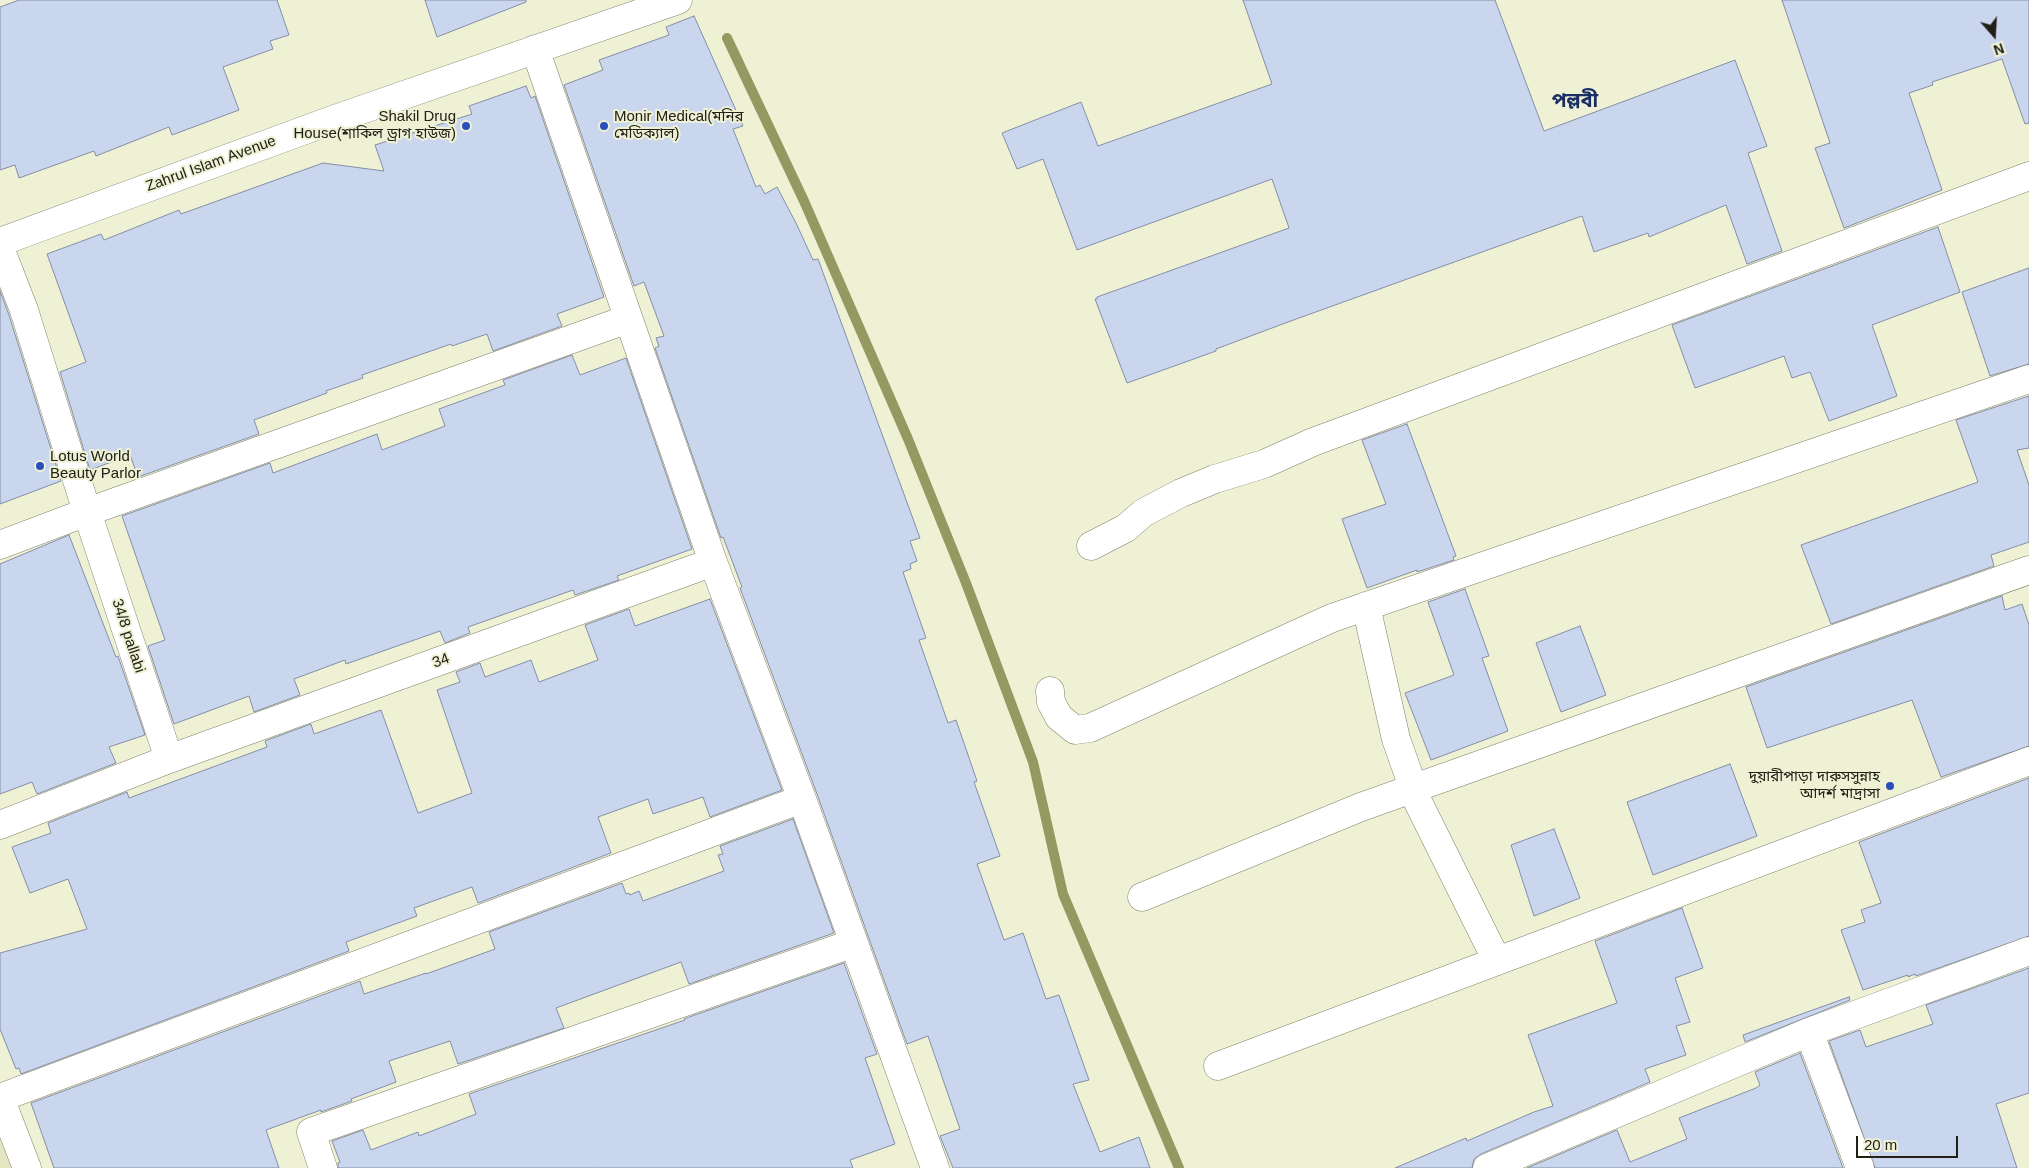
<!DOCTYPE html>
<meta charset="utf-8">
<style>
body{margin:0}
#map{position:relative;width:2029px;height:1168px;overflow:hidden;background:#eff1d5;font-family:Arial,sans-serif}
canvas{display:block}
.north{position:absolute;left:1969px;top:10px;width:50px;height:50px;-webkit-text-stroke:4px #eff1d5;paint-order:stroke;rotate:161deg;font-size:14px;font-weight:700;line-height:20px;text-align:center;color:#202016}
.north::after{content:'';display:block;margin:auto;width:18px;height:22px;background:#202016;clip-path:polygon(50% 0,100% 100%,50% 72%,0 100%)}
.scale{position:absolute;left:1856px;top:1136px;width:102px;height:22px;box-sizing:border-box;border:2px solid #202016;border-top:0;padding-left:6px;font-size:15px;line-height:18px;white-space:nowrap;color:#202016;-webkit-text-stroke:4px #eff1d5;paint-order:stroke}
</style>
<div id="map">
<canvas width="2029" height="1168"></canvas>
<div class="north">N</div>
<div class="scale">20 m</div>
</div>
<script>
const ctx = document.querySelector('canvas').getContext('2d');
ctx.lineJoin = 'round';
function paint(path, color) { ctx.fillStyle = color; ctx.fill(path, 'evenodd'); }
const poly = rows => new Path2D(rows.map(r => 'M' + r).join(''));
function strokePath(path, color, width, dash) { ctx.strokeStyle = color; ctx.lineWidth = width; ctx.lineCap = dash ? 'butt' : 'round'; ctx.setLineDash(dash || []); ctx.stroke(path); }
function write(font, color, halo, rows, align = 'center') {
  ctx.font = font + ' Arial,"Noto Sans Bengali",sans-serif'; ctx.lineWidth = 4; ctx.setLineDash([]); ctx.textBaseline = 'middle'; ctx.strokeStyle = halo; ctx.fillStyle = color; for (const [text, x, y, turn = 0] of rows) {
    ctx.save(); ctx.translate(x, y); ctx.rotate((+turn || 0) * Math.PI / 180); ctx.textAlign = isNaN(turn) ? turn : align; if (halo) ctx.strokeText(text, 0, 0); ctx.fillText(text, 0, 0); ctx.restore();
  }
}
const built = poly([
 [0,1133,13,1168,0,1168]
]);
const stream = poly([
 [727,38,804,201,908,439,966,583,1033,762,1063,894,1179,1168]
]);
const building = poly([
 [19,0,277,0,289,35,270,41,273,49,223,67,239,110,172,135,169,127,96,156,94,151,19,178,15,165,0,170,0,7,19,0],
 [425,0,526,0,526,2,437,37,425,0],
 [1243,0,1495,0,1544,131,1735,60,1767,146,1748,153,1782,251,1747,264,1726,205,1649,237,1648,233,1594,252,1582,216,1288,322,1216,349,1216,351,1127,383,1095,299,1097,299,1097,297,1289,228,1272,179,1077,250,1043,159,1017,169,1002,133,1081,102,1098,146,1272,84,1243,0],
 [1782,0,2029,0,2029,123,2025,124,2002,59,1932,82,1933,85,1909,93,1942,190,1844,228,1815,148,1830,143,1782,0],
 [694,16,743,126,733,129,756,187,760,185,765,194,777,187,796,223,813,260,818,259,920,538,910,541,917,561,910,564,911,569,903,572,926,638,919,640,948,723,956,720,977,781,974,782,1000,856,977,864,1004,940,1023,933,1046,999,1059,995,1089,1080,1073,1084,1100,1152,1139,1137,1150,1168,953,1168,940,1136,960,1129,928,1036,907,1044,817,794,740,588,742,587,723,537,721,538,655,348,659,346,656,338,664,336,644,282,634,286,564,85,603,70,599,60,669,35,666,27,694,16],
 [526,86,531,98,535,96,604,297,557,314,562,326,493,351,487,334,452,346,451,344,362,375,363,378,326,391,327,393,254,420,259,434,138,477,130,455,90,470,60,372,86,362,47,254,101,234,104,240,179,210,181,214,323,163,384,171,375,145,472,114,469,106,526,86],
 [1938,227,1960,292,1872,325,1897,396,1829,421,1810,372,1792,378,1784,356,1695,388,1672,325,1938,227],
 [2029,268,2029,364,1990,376,1962,292,2029,268],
 [0,291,9,315,61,481,0,504,0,291],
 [572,355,580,375,626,358,692,549,617,576,619,580,575,595,573,590,468,627,470,633,445,643,440,631,346,664,345,660,294,679,300,695,254,712,249,696,174,724,148,646,165,640,122,516,270,463,273,473,377,434,382,450,445,426,439,409,505,385,503,380,572,355],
 [2029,396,2029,448,2017,450,2029,485,2029,542,1991,555,1994,566,1831,624,1801,545,1978,482,1956,420,2029,396],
 [1407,424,1456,556,1453,557,1454,560,1417,572,1417,570,1367,588,1342,519,1386,504,1362,440,1407,424],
 [69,535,116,657,118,656,145,735,109,747,116,763,37,794,32,782,0,794,0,564,69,535],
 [1465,589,1489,656,1482,658,1508,731,1431,760,1405,693,1454,675,1428,602,1465,589],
 [2002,596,2005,610,2022,604,2029,625,2029,746,1941,777,1912,700,1767,748,1746,687,2002,596],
 [710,599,782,790,710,817,703,797,653,814,648,799,598,817,611,853,478,903,472,887,414,908,417,916,346,942,349,951,21,1074,19,1068,16,1069,0,1029,0,953,87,929,68,879,30,893,12,847,51,833,48,823,127,792,129,798,267,747,265,741,311,724,314,734,381,710,418,813,472,793,437,690,460,682,456,672,480,663,485,677,531,660,539,682,598,660,585,625,629,609,635,626,710,599],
 [1580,626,1606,695,1561,712,1536,643,1580,626],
 [1730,764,1757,836,1653,875,1627,802,1730,764],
 [2029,778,2029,936,1916,976,1915,974,1908,977,1908,975,1863,990,1841,930,1865,922,1861,910,1881,903,1859,842,2029,778],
 [793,819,834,933,689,984,681,962,556,1008,564,1028,458,1064,450,1041,389,1061,396,1082,351,1099,352,1101,321,1112,321,1110,266,1130,279,1168,54,1168,31,1103,360,981,364,994,426,973,426,974,495,949,489,932,622,883,626,894,629,893,630,895,639,891,643,901,724,871,718,855,723,854,720,846,793,819],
 [1554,829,1580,898,1534,916,1511,845,1554,829],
 [1682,908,1703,968,1675,978,1690,1022,1676,1026,1686,1055,1645,1069,1650,1082,1481,1154,1474,1159,1472,1168,1395,1168,1466,1138,1467,1141,1534,1112,1553,1106,1528,1035,1617,1003,1595,941,1682,908],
 [844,963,877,1054,865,1058,895,1144,850,1160,853,1168,338,1168,338,1163,340,1162,332,1141,363,1130,371,1150,418,1132,419,1136,476,1114,469,1094,685,1020,684,1019,692,1016,844,963],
 [2029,968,2029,1093,1996,1104,2017,1168,1875,1168,1829,1041,1860,1030,1866,1047,1933,1024,1926,1005,2029,968],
 [1849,997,1850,1000,1745,1042,1743,1035,1849,997],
 [1800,1053,1843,1168,1527,1168,1617,1130,1630,1162,1687,1139,1679,1118,1756,1088,1760,1085,1755,1072,1800,1053]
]);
const minor = poly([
 [535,49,713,562,802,799,935,1168],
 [0,242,335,119,678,0],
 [0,248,24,310,87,512,169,759],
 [0,545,87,512,628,319],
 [1091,546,1126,528,1143,513,1181,493,1215,479,1264,464,1313,442,2029,176],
 [1366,606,1396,739,1407,770,1418,802,1497,961],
 [1050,691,1051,702,1059,717,1075,730,1090,728,1332,618,2029,379],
 [0,825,169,759,713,562],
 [1142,897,1361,807,2029,570],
 [1809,1032,1860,1168],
 [1218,1066,2029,761],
 [27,1168,0,1098,802,799],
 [323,1168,311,1132,854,943],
 [1487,1168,1809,1032,2029,951]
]);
const markers = [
 [466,126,5,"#2b4ebd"],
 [604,126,5,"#2b4ebd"],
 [40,466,5,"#2b4ebd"],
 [1890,786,5,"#2b4ebd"]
];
const poiNames = [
 ["Shakil Drug",456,117],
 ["House(শাকিল ড্রাগ হাউজ)",456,134],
 ["Monir Medical(মনির",614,117,"left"],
 ["মেডিক্যাল)",614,134,"left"],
 ["Lotus World",50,457,"left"],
 ["Beauty Parlor",50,474,"left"],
 ["দুয়ারীপাড়া দারুসসুন্নাহ",1880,777],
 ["আদর্শ মাদ্রাসা",1880,794]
];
const streetNames = [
 ["Zahrul Islam Avenue",211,164,-20],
 ["34/8 pallabi",128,636,72],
 ["34",441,661,-20]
];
const districtNames = [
 ["পল্লবী",1575,101]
];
paint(built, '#e4e6c2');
strokePath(stream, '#969861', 10);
paint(building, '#cad5ee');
strokePath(building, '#848ea6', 1);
strokePath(minor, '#808168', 29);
strokePath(minor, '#fff', 28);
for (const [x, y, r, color] of markers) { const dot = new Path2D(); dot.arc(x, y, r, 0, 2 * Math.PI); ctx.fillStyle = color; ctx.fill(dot); strokePath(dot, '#eff1d5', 2); }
write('15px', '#202016', '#eff1d5', poiNames, 'right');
write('15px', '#202016', '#eff1d5', streetNames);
write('bold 20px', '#1a2d64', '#eff1d5', districtNames);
</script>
